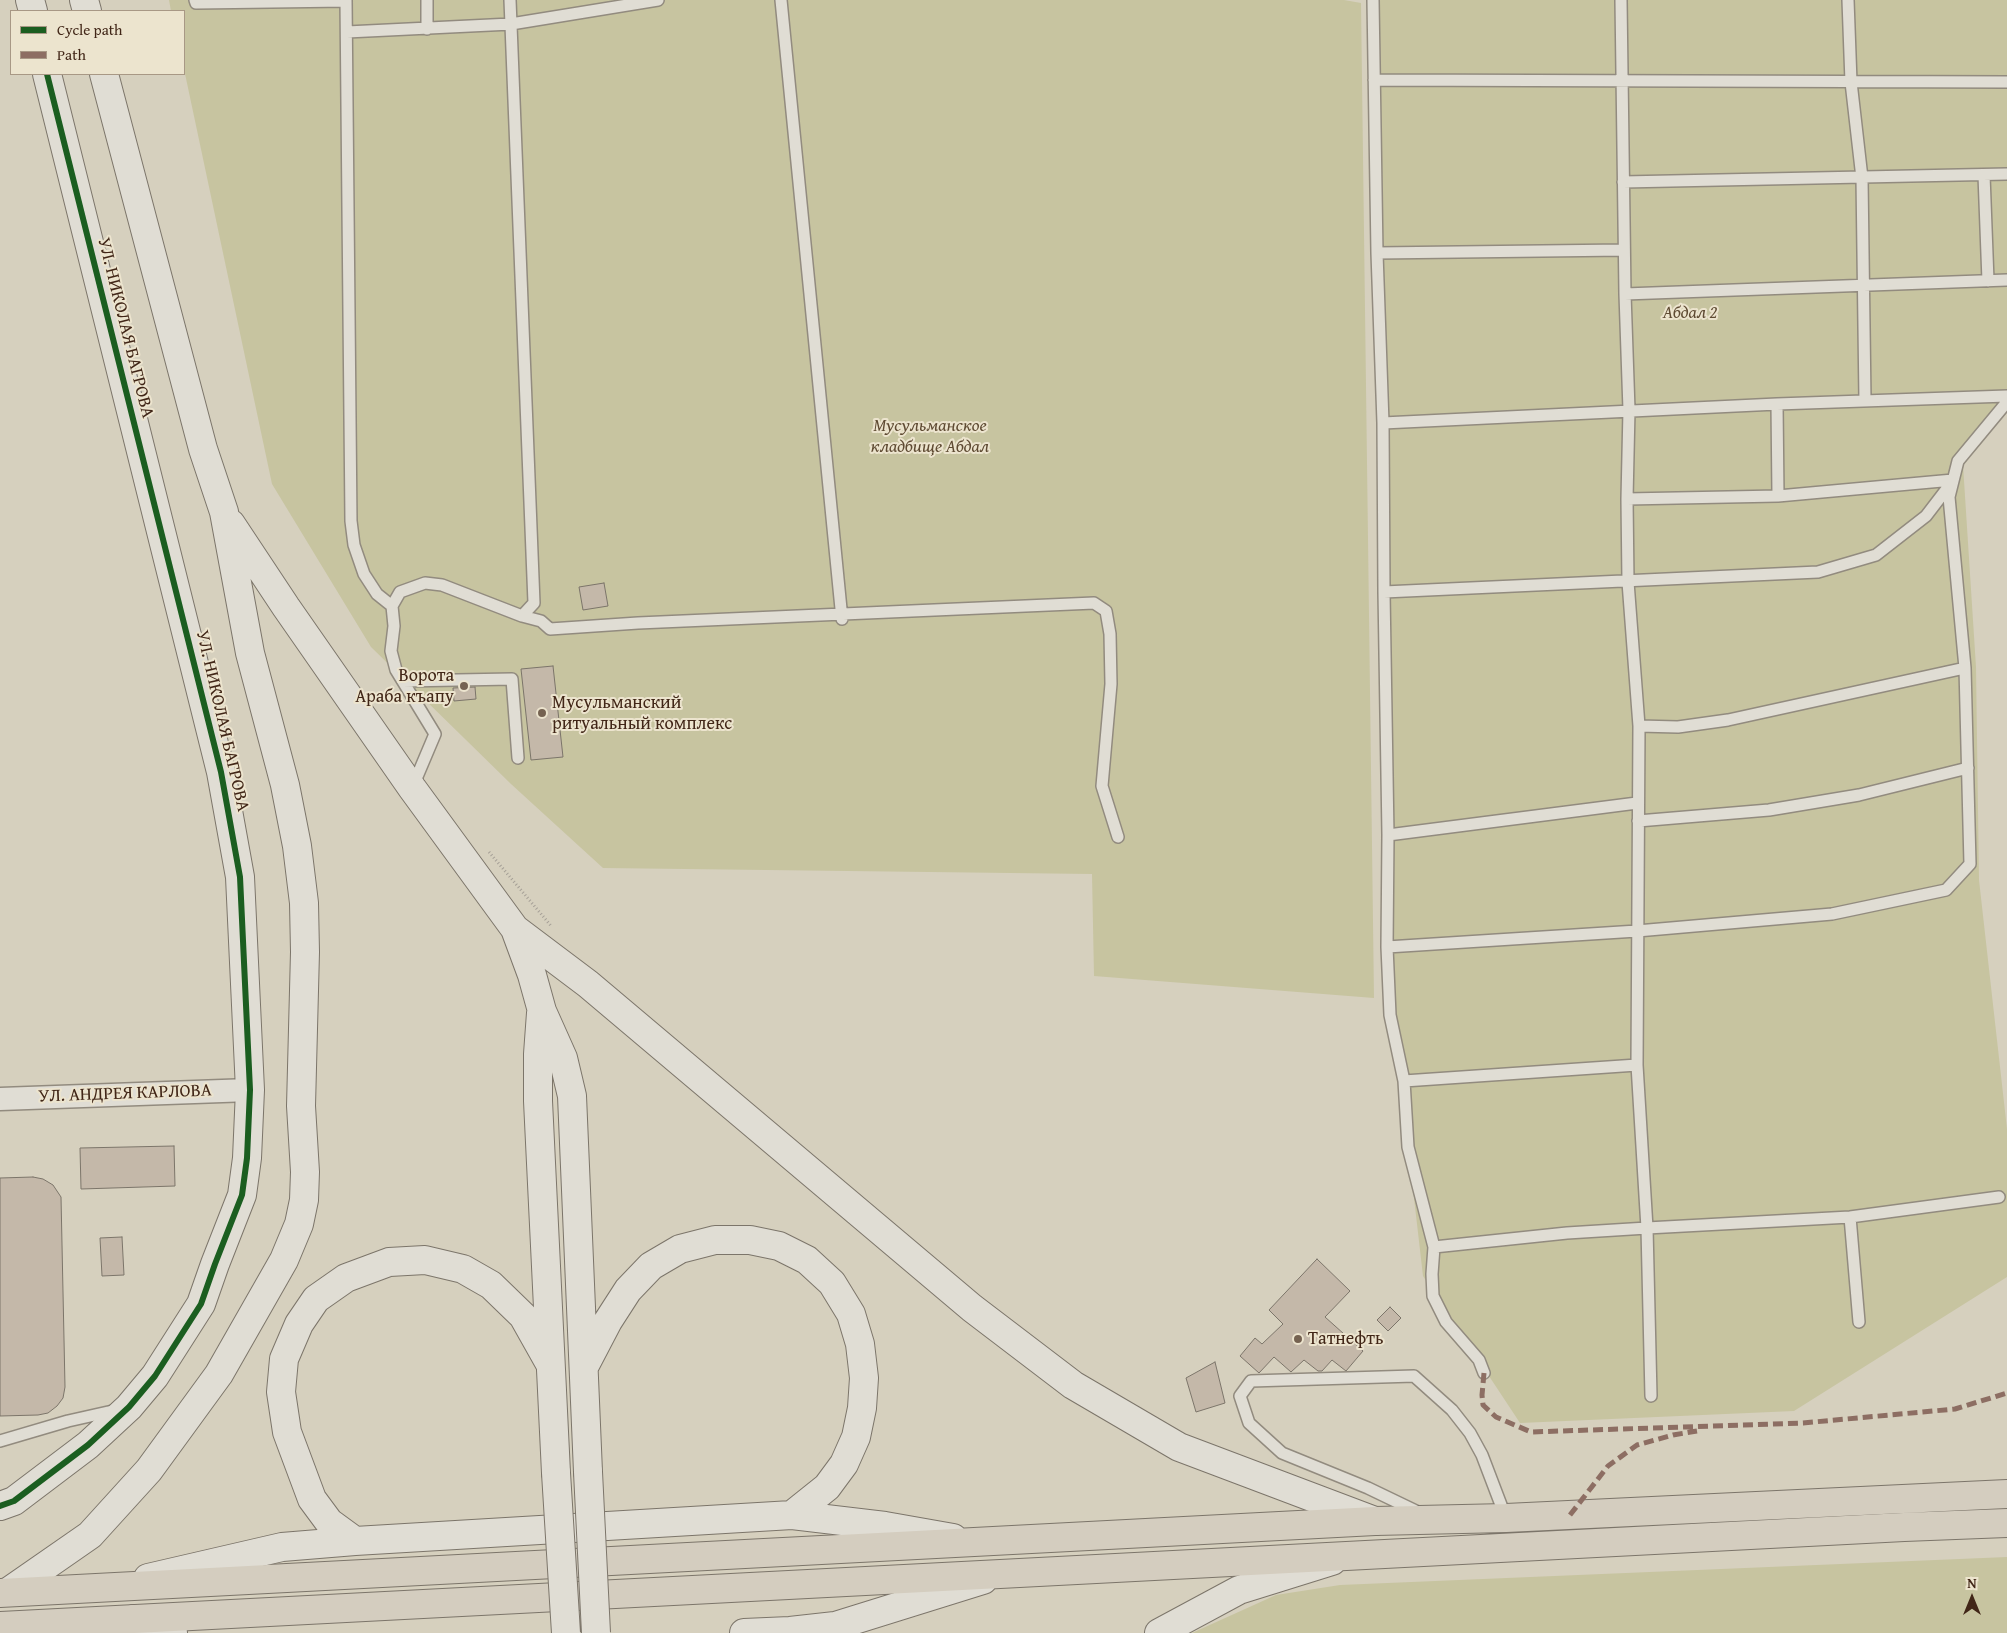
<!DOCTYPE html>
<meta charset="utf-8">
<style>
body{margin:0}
#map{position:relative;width:2007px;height:1633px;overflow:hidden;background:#d6d0be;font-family:"Gentium Book Plus",serif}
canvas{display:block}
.legend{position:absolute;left:10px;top:10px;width:175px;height:65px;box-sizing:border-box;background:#ece4ce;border:1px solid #a89885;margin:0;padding:6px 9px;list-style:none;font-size:15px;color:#412617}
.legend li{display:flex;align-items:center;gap:10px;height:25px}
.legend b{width:25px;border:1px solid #a89885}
.north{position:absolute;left:1947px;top:1573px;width:50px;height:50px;-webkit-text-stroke:4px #ece4ce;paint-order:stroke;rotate:0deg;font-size:14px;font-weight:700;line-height:20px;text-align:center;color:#412617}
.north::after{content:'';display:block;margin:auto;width:18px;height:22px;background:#412617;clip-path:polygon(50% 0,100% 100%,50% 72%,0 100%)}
</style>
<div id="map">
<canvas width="2007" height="1633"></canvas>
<ul class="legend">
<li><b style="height:6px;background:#1b5e20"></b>Cycle path</li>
<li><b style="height:6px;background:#8d6e63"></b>Path</li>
</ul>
<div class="north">N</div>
</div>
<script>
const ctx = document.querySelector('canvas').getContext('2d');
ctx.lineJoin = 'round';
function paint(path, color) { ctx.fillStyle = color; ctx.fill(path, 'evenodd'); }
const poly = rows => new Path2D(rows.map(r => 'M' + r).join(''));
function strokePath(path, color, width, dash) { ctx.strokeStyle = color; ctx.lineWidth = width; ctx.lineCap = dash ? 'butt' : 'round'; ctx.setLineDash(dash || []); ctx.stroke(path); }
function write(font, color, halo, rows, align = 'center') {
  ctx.font = font + ' "Gentium Book Plus",serif'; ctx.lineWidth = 4; ctx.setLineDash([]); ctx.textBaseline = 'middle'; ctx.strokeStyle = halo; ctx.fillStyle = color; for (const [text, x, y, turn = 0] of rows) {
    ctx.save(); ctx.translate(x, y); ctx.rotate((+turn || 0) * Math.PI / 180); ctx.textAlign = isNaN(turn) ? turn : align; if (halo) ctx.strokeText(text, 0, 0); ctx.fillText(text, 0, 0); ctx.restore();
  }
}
const green = poly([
 [169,0,1344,0,1361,3,1374,998,1094,976,1092,874,603,868,511,784,371,647,272,484,184,69,184,11,171,11],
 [1369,0,2007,0,2007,411,1963,465,1976,667,1979,880,2007,1129,2007,1277,1794,1411,1520,1423,1423,1276,1393,1016],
 [2007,1557,2007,1633,1192,1633,1276,1595,1340,1585]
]);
const building = poly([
 [604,583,608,606,583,610,579,587,604,583],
 [553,666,563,757,531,760,521,669,553,666],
 [475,687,476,699,454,701,453,688,475,687],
 [174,1146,175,1186,81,1189,80,1148,174,1146],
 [33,1177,43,1179,53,1185,61,1197,65,1387,63,1398,57,1406,48,1413,38,1415,0,1416,0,1178,33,1177],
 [122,1237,124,1275,102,1276,100,1238,122,1237],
 [1317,1259,1350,1291,1325,1317,1363,1351,1346,1371,1332,1360,1322,1371,1318,1371,1304,1360,1291,1372,1274,1357,1259,1373,1240,1356,1255,1338,1262,1344,1283,1324,1269,1310,1317,1259],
 [1390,1307,1401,1318,1388,1331,1377,1320,1390,1307],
 [1215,1362,1225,1403,1196,1412,1186,1378,1215,1362]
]);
const path = poly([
 [489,852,552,927]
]);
const lane = poly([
 [195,0,196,3,346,1],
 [346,0,351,521,354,545,364,574,377,594,392,606],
 [427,0,427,29],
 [781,0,842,619],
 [1373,0,1377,253,1383,423,1384,592,1388,835,1387,947,1390,1015,1404,1081,1408,1147,1434,1247],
 [1848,0,1851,82,1862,178,1865,401],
 [347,32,511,24,658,0],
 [1374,80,2007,82],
 [1984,175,1988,281],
 [1623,182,2007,174],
 [1377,253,1624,250],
 [1625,294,2007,280],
 [1777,404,1778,496],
 [1383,423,1777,404,2007,396],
 [1627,499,1778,496,1953,480],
 [1384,592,1818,572,1876,555,1926,516,1949,486],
 [522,616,541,621,550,629,638,623,1094,603,1106,611,1110,634,1111,684,1102,786,1118,837],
 [403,681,512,679,518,758],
 [1639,726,1678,727,1728,720,1965,668],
 [413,786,435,734,396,670,391,651,394,626,392,606,400,592,425,583,442,585,522,616,534,603,510,0],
 [1638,821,1769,810,1859,795,1968,768],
 [1388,835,1637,803],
 [1387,947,1637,931,1832,914,1946,890,1970,864,1965,668,1949,497,1958,461,2007,402],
 [1404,1081,1637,1065],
 [1850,1217,1859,1322],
 [1484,1373,1479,1360,1446,1322,1433,1296,1432,1274,1434,1247,1567,1233,1647,1228,1637,1065,1639,726,1628,582,1627,499,1629,410,1625,294,1621,0],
 [1651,1396,1647,1228,1850,1217,1999,1197],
 [0,1441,68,1421,117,1410],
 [1420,1513,1368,1488,1282,1453,1249,1423,1240,1396,1251,1381,1414,1376,1452,1410,1470,1433,1482,1455,1506,1518]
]);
const street = poly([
 [0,1099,250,1090]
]);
const secondary = poly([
 [30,0,33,11],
 [84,0,87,11],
 [231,524,286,607,412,788,515,929,532,975,542,1011,563,1058,572,1096,588,1472],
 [515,929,588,984,972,1308,1073,1385,1179,1447,1375,1521],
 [541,1013,538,1054,538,1101,556,1473],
 [585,1365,608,1321,628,1290,651,1266,680,1249,715,1240,750,1240,779,1246,807,1260,832,1283,851,1314,860,1344,864,1378,862,1408,856,1437,844,1464,827,1487,792,1515],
 [0,1506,14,1501,88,1445,129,1407,155,1376,201,1304,215,1264,242,1195,247,1158,250,1090,240,877,221,772,47,74],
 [355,1541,329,1522,312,1499,287,1432,281,1392,284,1359,299,1324,316,1299,346,1278,389,1262,425,1260,463,1269,491,1285,523,1316,550,1364],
 [148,1578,282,1547,355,1541,792,1515,885,1526,953,1538],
 [8,1592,90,1535,149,1470,219,1374,284,1260,299,1224,304,1200,305,1172,301,1106,305,952,304,903,297,846,285,785,250,653,224,512,203,449,104,74],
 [134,1619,173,1633],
 [744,1633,790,1631,835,1626,983,1580],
 [1159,1633,1239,1590,1332,1561]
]);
const primary = poly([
 [0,1593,1375,1521,1506,1518,2007,1494],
 [0,1626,1904,1527,2007,1523]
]);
const secondaryBridge = poly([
 [588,1472,596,1633],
 [556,1473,566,1633]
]);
const quiet = poly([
 [1484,1373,1482,1395,1483,1405,1496,1417,1531,1432,1803,1423,1955,1409,2007,1393],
 [1570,1515,1608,1466,1637,1445,1673,1435,1697,1431]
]);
const cycleway = poly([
 [0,1506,14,1501,88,1445,129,1407,155,1376,201,1304,215,1264,242,1195,247,1158,250,1090,240,877,221,772,47,74]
]);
const markers = [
 [464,686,5,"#756251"],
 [542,713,5,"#756251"],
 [1298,1339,5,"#756251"]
];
const parkNames = [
 ["Абдал 2",1690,313],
 ["Мусульманское",930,426],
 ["кладбище Абдал",930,447]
];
const streetNames = [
 ["УЛ. НИКОЛАЯ БАГРОВА",125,328,76],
 ["УЛ. НИКОЛАЯ БАГРОВА",222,721,77],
 ["УЛ. АНДРЕЯ КАРЛОВА",125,1094,-2]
];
const poiNames = [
 ["Ворота",454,676,"right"],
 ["Араба къапу",454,697,"right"],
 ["Мусульманский",552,703],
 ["ритуальный комплекс",552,724],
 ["Татнефть",1308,1339]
];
paint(green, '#c7c4a0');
paint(building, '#c4b8a9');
strokePath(building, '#7c756a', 1);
strokePath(lane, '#928b7f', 14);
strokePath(street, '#928b7f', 25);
strokePath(secondary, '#7c756a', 30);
strokePath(primary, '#7c756a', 30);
strokePath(path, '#a6a097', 3, [1, 2.5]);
strokePath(lane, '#e0ddd4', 11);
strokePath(street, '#e0ddd4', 22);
strokePath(secondary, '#e0ddd4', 28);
strokePath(primary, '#d4cdbf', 28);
strokePath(secondaryBridge, '#7c756a', 30, []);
strokePath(secondaryBridge, '#e0ddd4', 28);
strokePath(quiet, '#8d6e63', 5, [10, 5]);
strokePath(cycleway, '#1b5e20', 6);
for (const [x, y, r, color] of markers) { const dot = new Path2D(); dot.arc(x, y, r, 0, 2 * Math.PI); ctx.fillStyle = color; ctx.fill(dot); strokePath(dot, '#ece4ce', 2); }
write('italic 18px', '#5f4b33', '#ece4ce', parkNames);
write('18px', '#412617', '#ece4ce', streetNames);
write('18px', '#412617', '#ece4ce', poiNames, 'left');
</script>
